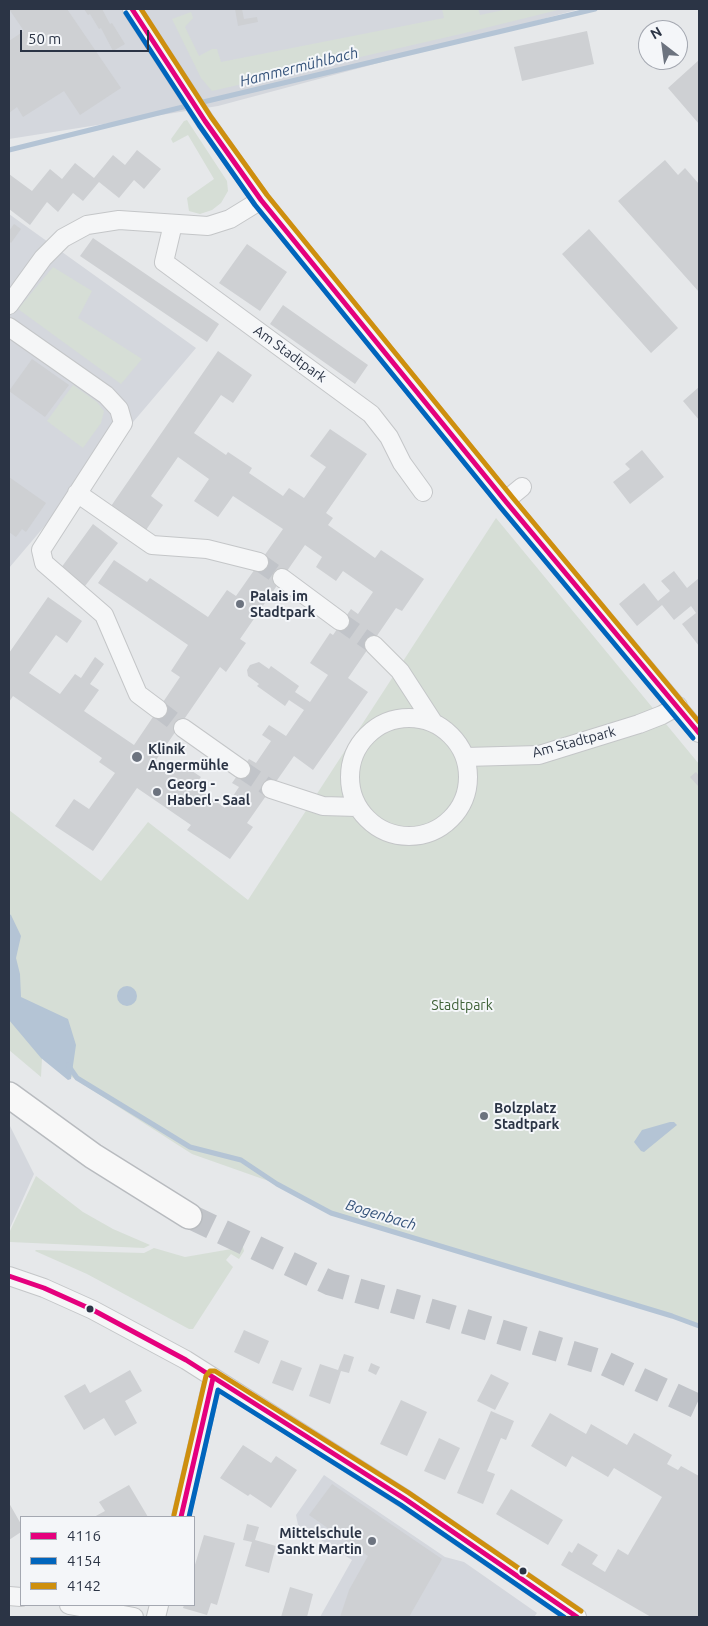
<!DOCTYPE html>
<meta charset="utf-8">
<style>
body{margin:0}
#map{position:relative;width:708px;height:1626px;overflow:hidden;background:#e6e8ea;font-family:Ubuntu,sans-serif}
canvas{display:block}
.frame{position:absolute;inset:0;border:10px solid #2b3445;pointer-events:none}
.legend{position:absolute;left:20px;top:1516px;width:175px;height:90px;box-sizing:border-box;background:#f4f6f9;border:1px solid #a4a8b1;margin:0;padding:6px 9px;list-style:none;font-size:15px;color:#2b3445}
.legend li{display:flex;align-items:center;gap:10px;height:25px}
.legend b{width:25px;border:1px solid #a4a8b1}
.north{position:absolute;left:638px;top:20px;width:50px;height:50px;box-sizing:border-box;background:#f4f6f9;border:1px solid #a4a8b1;border-radius:50%;rotate:330deg;font-size:14px;font-weight:700;line-height:20px;text-align:center;color:#2b3445}
.north::after{content:'';display:block;margin:auto;width:18px;height:22px;background:#6c737f;clip-path:polygon(50% 0,100% 100%,50% 72%,0 100%)}
.scale{position:absolute;left:20px;top:30px;width:129px;height:22px;box-sizing:border-box;border:2px solid #2b3445;border-top:0;padding-left:6px;font-size:15px;line-height:18px;white-space:nowrap;color:#2b3445;-webkit-text-stroke:4px #f4f6f9;paint-order:stroke}
</style>
<div id="map">
<canvas width="708" height="1626"></canvas>
<div class="frame"></div>
<ul class="legend">
<li><b style="height:6px;background:#e5007d"></b>4116</li>
<li><b style="height:6px;background:#0065bd"></b>4154</li>
<li><b style="height:6px;background:#ce8f0e"></b>4142</li>
</ul>
<div class="north">N</div>
<div class="scale">50 m</div>
</div>
<script>
const ctx = document.querySelector('canvas').getContext('2d');
ctx.lineJoin = 'round';
function paint(path, color) { ctx.fillStyle = color; ctx.fill(path, 'evenodd'); }
const poly = rows => new Path2D(rows.map(r => 'M' + r).join(''));
function strokePath(path, color, width, dash) { ctx.strokeStyle = color; ctx.lineWidth = width; ctx.lineCap = dash ? 'butt' : 'round'; ctx.setLineDash(dash || []); ctx.stroke(path); }
function write(font, color, halo, rows, align = 'center') {
  ctx.font = font + ' Ubuntu,sans-serif'; ctx.lineWidth = 4; ctx.setLineDash([]); ctx.textBaseline = 'middle'; ctx.strokeStyle = halo; ctx.fillStyle = color; for (const [text, x, y, turn = 0] of rows) {
    ctx.save(); ctx.translate(x, y); ctx.rotate((+turn || 0) * Math.PI / 180); ctx.textAlign = isNaN(turn) ? turn : align; if (halo) ctx.strokeText(text, 0, 0); ctx.fillText(text, 0, 0); ctx.restore();
  }
}
const built = poly([
 [9,9,580,9,218,106,9,139],
 [9,214,196,348,9,568],
 [9,1124,34,1174,9,1230],
 [324,1475,445,1557,464,1562,537,1613,534,1617,320,1617,352,1560,298,1525,296,1515]
]);
const green = poly([
 [442,9,478,9,480,15,508,9,562,9,465,33,212,91,201,78,172,19,191,12,193,18,185,27,199,56,212,49,217,49,221,62,444,18],
 [187,120,227,181,228,191,221,203,212,210,200,214,189,211,187,198,214,179,188,135,173,143,171,139,184,121],
 [53,267,92,291,78,318,142,359,121,384,18,309],
 [73,385,97,402,104,411,101,423,83,448,47,421],
 [496,518,699,764,699,1326,672,1316,331,1213,277,1184,192,1154,42,1058,41,1077,9,1050,9,810,101,881,148,822,248,900],
 [36,1176,83,1212,113,1229,150,1245,144,1248,10,1242,9,1233],
 [243,1247,244,1251,239,1259,231,1254,226,1260,233,1267,193,1329,189,1329,87,1274,35,1251,36,1250,144,1253,154,1248,185,1257]
]);
const water = poly([
 [9,914,11,915,21,936,16,958,20,974,21,997,68,1019,76,1045,71,1079,68,1080,41,1058,9,1020],
 '117 996a10 10 0 1 1 20 0a10 10 0 1 1-20 0Z',
 [670,1122,674,1122,677,1125,644,1152,641,1151,634,1142,642,1130]
]);
const stream = poly([
 [199,103,595,9],
 [9,150,191,105],
 [68,1065,77,1078,190,1147,241,1160,277,1184,331,1213,672,1316,699,1326]
]);
const building = poly([
 [9,9,67,9,121,88,80,115,64,91,23,117,17,107,9,113,9,41,24,31],
 [84,9,102,9,110,24,112,23,125,44,113,51,101,28,99,29,90,14,88,15],
 [235,9,242,9,244,19,257,17,258,22,238,26],
 [587,31,594,64,522,81,514,47],
 [699,60,699,124,668,88],
 [137,150,161,169,144,189,134,180,119,198,99,182,83,201,73,193,58,212,47,202,30,225,9,209,9,174,32,191,50,169,62,179,75,163,94,178,113,155,125,165],
 [665,160,678,175,685,168,699,184,699,292,618,201],
 [14,224,21,229,11,243,9,241,9,231],
 [589,229,678,328,651,353,562,254],
 [93,238,219,324,207,342,80,256],
 [247,244,287,272,260,311,219,283],
 [283,305,368,365,355,384,270,324],
 [218,351,252,375,233,403,221,395,194,433,226,455,228,452,252,468,249,473,283,496,289,488,304,498,326,467,310,456,330,429,367,454,326,513,333,518,328,525,375,558,381,550,424,579,402,611,396,608,348,678,368,692,313,770,294,756,247,823,253,827,230,859,187,830,191,825,137,788,93,851,55,826,74,799,89,809,115,773,99,762,102,758,13,696,9,702,9,653,48,597,82,621,67,643,56,635,29,673,60,694,75,674,81,678,95,657,104,664,90,684,99,690,84,711,134,745,180,677,171,671,188,645,98,583,114,560,147,582,150,578,208,617,227,590,236,596,283,529,233,496,218,517,194,501,209,479,178,457,151,496,163,505,144,533,109,509],
 [305,545,322,557,316,567,336,581,343,571,373,592,358,614,351,609,333,635,330,633,310,663,328,675,310,702,295,692,299,686,271,666,269,669,259,662,250,665,247,670,248,676,259,684,257,686,285,706,289,700,304,710,286,736,269,725,262,735,271,741,256,763,249,759,232,783,239,787,225,808,194,786,201,777,180,763,174,772,156,760,220,667,226,672,246,643,240,639],
 [32,359,69,385,45,417,9,391],
 [699,387,699,420,683,401],
 [642,450,664,477,630,504,613,482,630,469,625,464],
 [9,477,46,503,26,532,22,529,16,537,9,532],
 [93,524,118,543,85,586,61,568],
 [674,571,687,588,699,578,699,646,682,624,696,613,691,606,674,620,662,605,637,626,619,604,644,583,658,601,670,591,661,581],
 [696,772,699,776,698,786,690,777],
 [244,1330,269,1341,259,1364,234,1352],
 [344,1354,354,1357,349,1373,341,1371,330,1404,309,1396,320,1364,338,1370],
 [281,1360,302,1368,293,1391,272,1383],
 [371,1363,380,1367,376,1375,368,1371],
 [130,1370,142,1391,125,1401,137,1423,115,1436,104,1418,84,1430,64,1396,85,1384,90,1393],
 [491,1374,509,1383,495,1410,477,1401],
 [401,1400,427,1412,407,1456,380,1444],
 [491,1411,514,1421,506,1440,501,1438,487,1471,495,1474,483,1504,457,1493],
 [550,1413,586,1434,591,1424,627,1445,634,1433,672,1455,667,1464,678,1470,681,1466,699,1476,699,1617,651,1617,561,1565,569,1551,572,1553,578,1543,598,1555,592,1564,605,1572,618,1549,628,1555,662,1497,614,1468,608,1477,572,1456,566,1467,531,1446],
 [439,1438,460,1448,445,1480,424,1471],
 [243,1445,271,1463,276,1456,297,1470,271,1508,250,1494,248,1496,220,1478],
 [332,1484,442,1559,409,1617,340,1617,349,1590,368,1556,309,1515],
 [129,1485,148,1517,94,1517,105,1511,99,1502],
 [511,1489,563,1520,548,1545,496,1514],
 [9,1503,21,1524,21,1532,9,1540],
 [247,1524,259,1527,255,1540,276,1546,269,1573,245,1566,252,1542,243,1540],
 [204,1535,235,1543,217,1605,211,1603,207,1615,183,1608,184,1605,194,1605,194,1568],
 [290,1587,313,1594,307,1617,281,1617]
]);
const minorTunnel = poly([
 [259,562,282,578],
 [340,621,374,645],
 [158,709,183,728],
 [241,769,271,789]
]);
const highwayTunnel = poly([
 [189,1216,330,1283,444,1315,604,1363,699,1407]
]);
const minor = poly([
 [132,9,205,121,261,200,507,503,699,733],
 [173,224,164,262,371,414,389,437,402,463,423,492],
 [9,305,43,258,63,238,87,225,119,220,208,226,230,219,261,200],
 [9,327,106,395,119,409,123,423,41,550,44,563,104,615,138,694,158,709],
 [77,493,152,545,207,549,259,562],
 [505,501,522,487],
 [282,578,340,621],
 [374,645,400,671,433,722],
 '350 777a59 59 0 1 1 118 0a59 59 0 1 1-118 0Z',
 [183,728,241,769],
 [465,757,539,755,639,724,662,715,678,706],
 [271,789,323,806,357,807],
 [9,1276,44,1288,93,1310,186,1360,405,1499,577,1617],
 [181,1517,213,1378],
 [9,1596,21,1597],
 [69,1605,134,1617],
 [156,1617,159,1605]
]);
const highway = poly([
 [9,1095,93,1156,189,1216]
]);
const bus1 = poly([
 [132,9,205,121,261,200,507,503,699,733],
 [9,1276,44,1288,93,1310,186,1360,405,1499,577,1617],
 [181,1517,213,1378]
]);
const bus2 = poly([
 [126,13,199,125,255,205,501,508,693,738],
 [189,1517,218,1390,401,1505,564,1617]
]);
const bus3 = poly([
 [141,9,211,117,267,195,513,498,699,722],
 [174,1515,206,1376,210,1371,215,1371,409,1493,581,1611]
]);
const markers = [
 [240,604,5,"#6c737f"],
 [137,757,6,"#6c737f"],
 [157,792,5,"#6c737f"],
 [484,1116,5,"#6c737f"],
 [90,1309,4.5,"#2b3445"],
 [372,1541,5,"#6c737f"],
 [523,1571,4.5,"#2b3445"]
];
const streetNames = [
 ["Am Stadtpark",290,354,36],
 ["Am Stadtpark",574,742,-15]
];
const poiNames = [
 ["Palais im",250,596],
 ["Stadtpark",250,612],
 ["Klinik",148,749],
 ["Angermühle",148,765],
 ["Georg -",167,784],
 ["Haberl - Saal",167,800],
 ["Bolzplatz",494,1108],
 ["Stadtpark",494,1124],
 ["Mittelschule",362,1533,"right"],
 ["Sankt Martin",362,1549,"right"]
];
const parkNames = [
 ["Stadtpark",462,1005]
];
const waterNames = [
 ["Hammermühlbach",299,67,-14],
 ["Bogenbach",381,1215,17]
];
paint(built, '#d4d7dd');
paint(green, '#d6ded6');
paint(water, '#b4c4d5');
strokePath(stream, '#b4c4d5', 5);
paint(building, '#ced0d3');
strokePath(minorTunnel, '#c1c4c9', 18, [18, 9]);
strokePath(highwayTunnel, '#c1c4c9', 25, [25, 12]);
strokePath(minor, '#c4c6c8', 20);
strokePath(highway, '#b8bbbf', 28);
strokePath(minor, '#f5f6f7', 18);
strokePath(highway, '#f8f8f8', 25);
strokePath(bus1, '#e5007d', 5);
strokePath(bus2, '#0065bd', 5);
strokePath(bus3, '#ce8f0e', 5);
for (const [x, y, r, color] of markers) { const dot = new Path2D(); dot.arc(x, y, r, 0, 2 * Math.PI); ctx.fillStyle = color; ctx.fill(dot); strokePath(dot, '#f4f6f9', 2); }
write('14px', '#2b3445', '#f4f6f9', streetNames);
write('bold 14px', '#2b3445', '#f4f6f9', poiNames, 'left');
write('14px', '#3f6138', '#f4f6f9', parkNames);
write('italic 15px', '#34527a', '#f4f6f9', waterNames);
</script>
